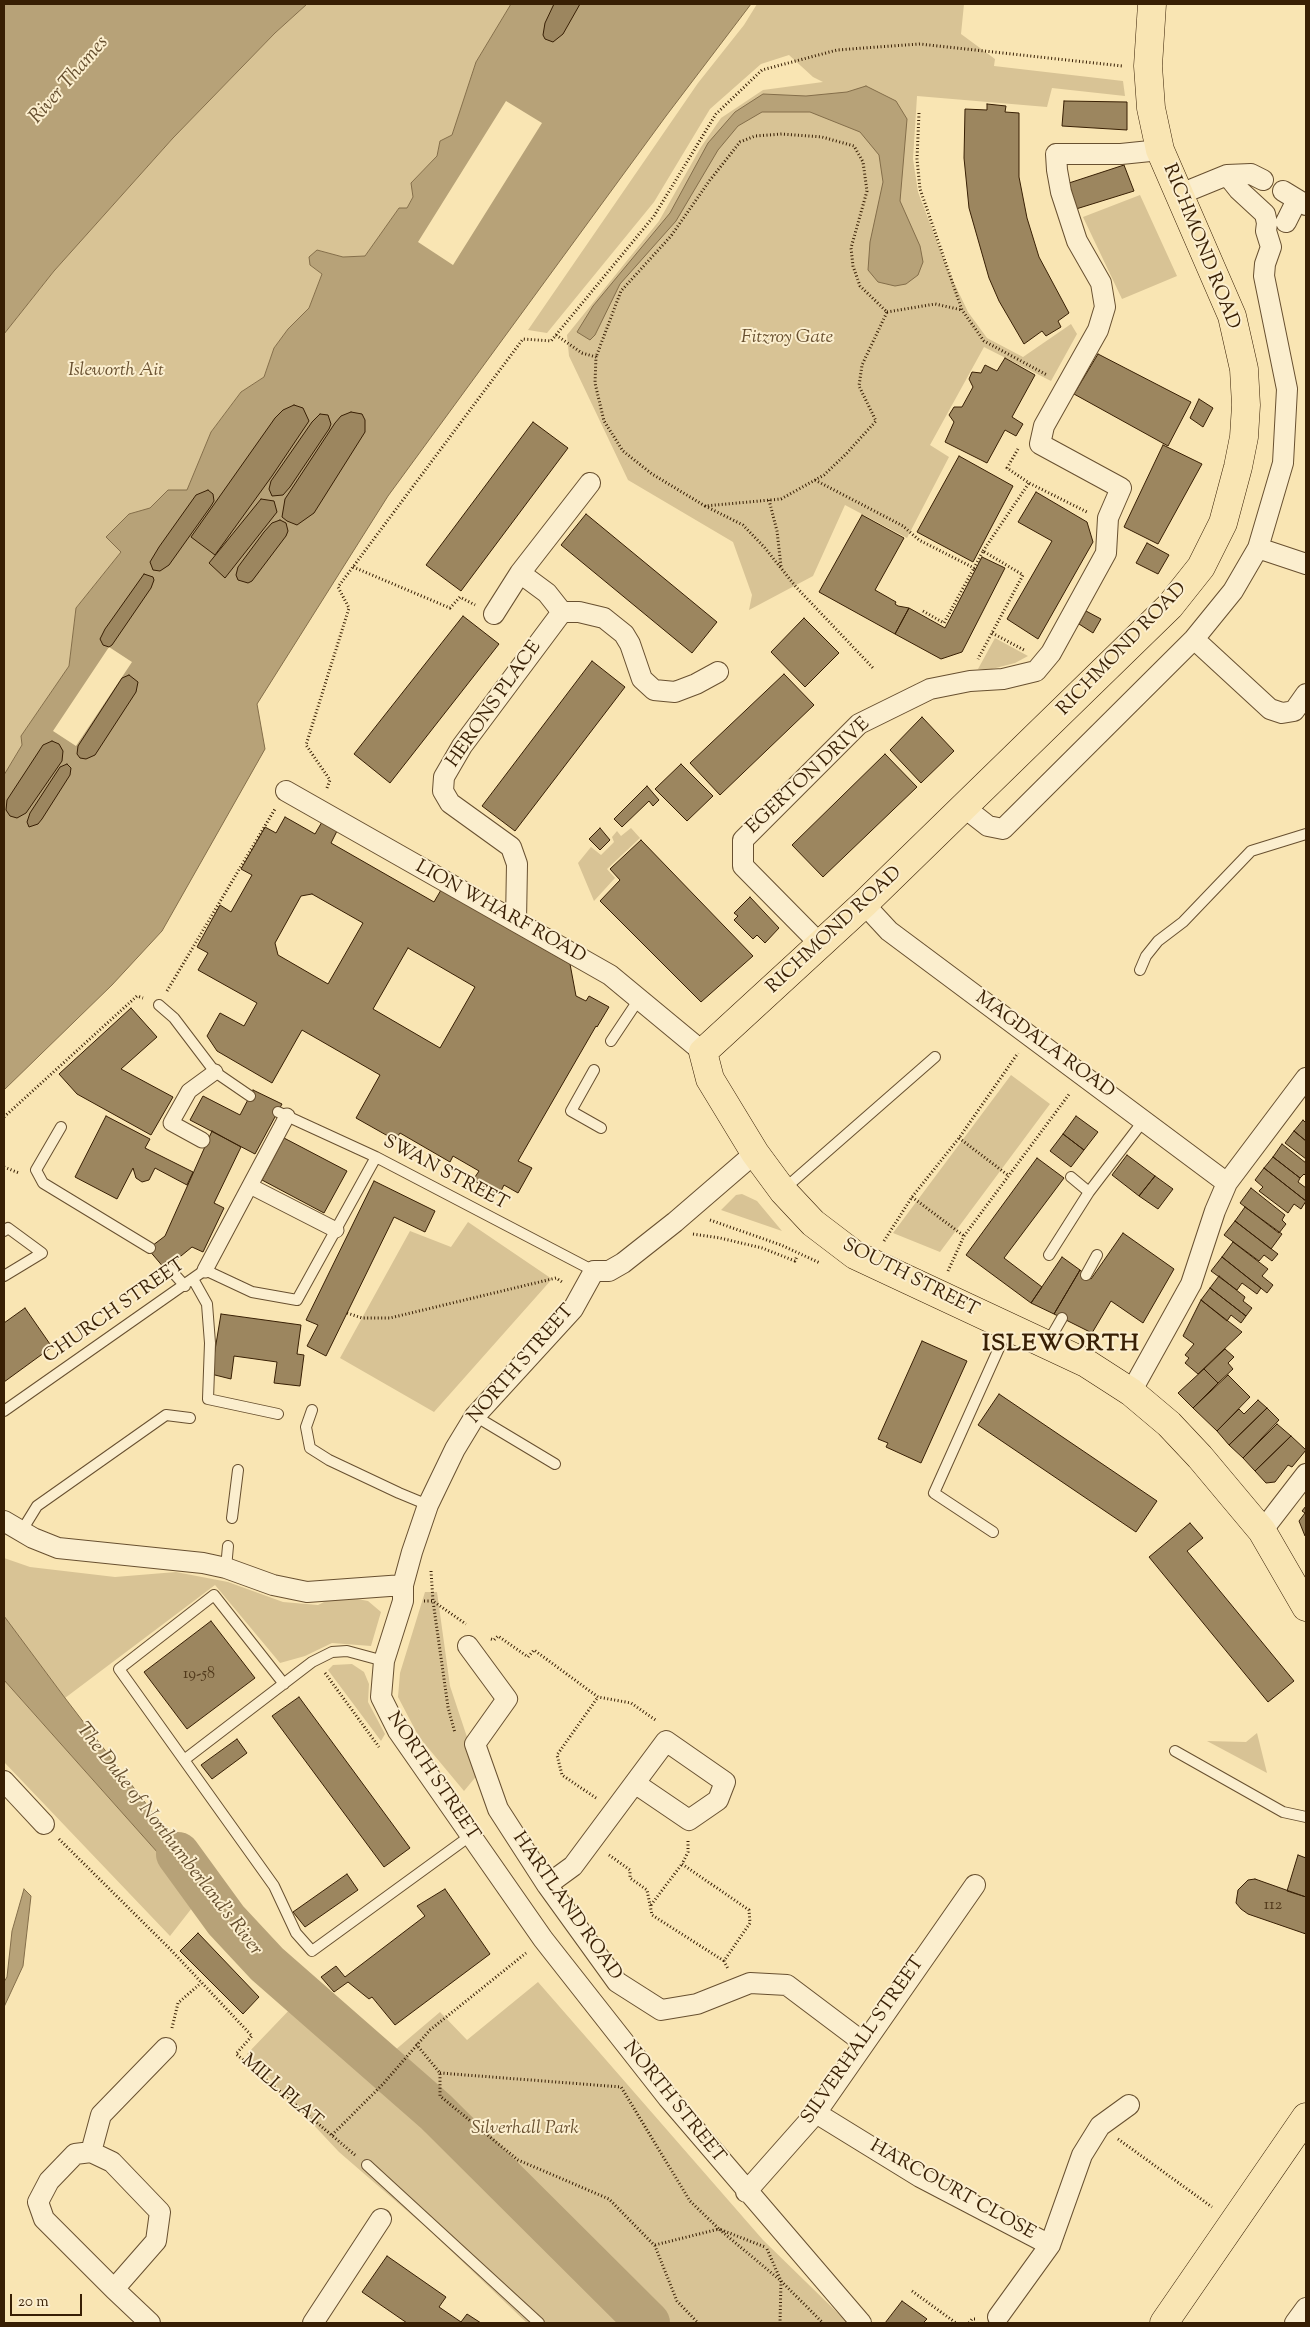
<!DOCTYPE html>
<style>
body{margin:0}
#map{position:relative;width:1310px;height:2327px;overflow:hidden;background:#f9e5b3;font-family:"Sorts Mill Goudy",serif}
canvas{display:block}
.frame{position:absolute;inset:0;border:5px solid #381f04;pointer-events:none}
.scale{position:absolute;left:10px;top:2294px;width:72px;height:22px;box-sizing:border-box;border:2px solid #381f04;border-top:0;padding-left:6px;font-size:15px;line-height:18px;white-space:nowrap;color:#381f04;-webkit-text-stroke:4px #fbeece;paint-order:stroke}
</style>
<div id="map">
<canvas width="1310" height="2327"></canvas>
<div class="frame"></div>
<div class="scale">20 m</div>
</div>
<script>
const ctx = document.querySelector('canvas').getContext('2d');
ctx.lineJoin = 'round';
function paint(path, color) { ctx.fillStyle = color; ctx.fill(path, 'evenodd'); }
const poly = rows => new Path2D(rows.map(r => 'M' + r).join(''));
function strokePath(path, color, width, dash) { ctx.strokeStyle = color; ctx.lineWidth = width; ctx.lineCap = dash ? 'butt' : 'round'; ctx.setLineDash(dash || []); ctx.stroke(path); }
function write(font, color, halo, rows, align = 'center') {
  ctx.font = font + ' "Sorts Mill Goudy",serif'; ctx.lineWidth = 4; ctx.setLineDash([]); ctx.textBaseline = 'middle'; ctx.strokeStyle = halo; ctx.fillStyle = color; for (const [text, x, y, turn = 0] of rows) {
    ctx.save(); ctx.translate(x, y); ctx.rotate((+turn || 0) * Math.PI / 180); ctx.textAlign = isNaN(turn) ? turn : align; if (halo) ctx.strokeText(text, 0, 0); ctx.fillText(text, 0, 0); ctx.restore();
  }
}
const green = poly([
 [307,4,511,4,476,62,452,135,440,141,437,156,412,182,413,197,407,208,399,208,365,256,343,257,317,250,310,265,322,274,309,308,288,329,274,348,264,377,241,392,211,432,187,491,168,490,150,509,129,514,106,537,121,552,76,608,69,666,21,736,22,745,4,775,4,334,54,271,173,138,275,33],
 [757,4,964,4,961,34,995,59,994,66,1123,81,1125,96,1052,88,1047,107,917,96,913,159,918,192,947,268,968,312,987,338,1023,357,1071,324,1077,334,1051,381,984,347,930,445,949,457,907,538,845,505,813,576,749,610,752,595,733,542,628,480,569,356,567,335,659,221,701,147,721,118,763,90,823,82,813,77,789,55,761,64,710,109,654,202,547,333,528,330,698,83,744,25],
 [1140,195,1177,276,1122,299,1083,217],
 [995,638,1028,656,1015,663,988,670,978,669],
 [631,828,640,838,607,869,615,878,594,901,578,863,591,847,601,855,614,842,612,837,617,831,621,836],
 [1011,1075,1050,1104,940,1252,893,1233],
 [742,1194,757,1201,782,1231,721,1210,736,1195],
 [468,1222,552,1279,434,1412,340,1358,410,1231,451,1247],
 [4,1558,30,1567,115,1577,176,1572,228,1582,283,1602,318,1605,328,1600,347,1597,368,1601,381,1612,371,1646,332,1643,305,1656,280,1663,215,1585,65,1698,4,1616],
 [425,1592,437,1592,450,1686,479,1773,464,1791,419,1737,398,1697,400,1673],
 [352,1664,364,1672,369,1684,368,1702,385,1734,381,1741,328,1670,333,1665],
 [4,1680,199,1899,170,1936,4,1762],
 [1257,1733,1267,1773,1207,1741,1246,1742],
 [228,1895,283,1962,313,1978,394,2051,440,2012,467,2040,538,1982,763,2240,848,2323,527,2323,428,2229,339,2152,247,2054,295,2004,201,1909]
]);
const water = poly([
 [4,4,307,4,275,33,173,138,54,271,4,334,4,4],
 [511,4,751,4,666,116,388,496,257,704,265,749,162,931,112,985,4,1090,4,775,22,745,21,736,69,666,76,608,121,552,106,537,129,514,150,508,168,490,187,490,211,432,241,392,264,377,274,348,288,329,309,308,322,274,310,265,309,257,317,250,343,257,365,256,399,208,407,208,413,197,411,183,437,156,440,141,452,135,476,62,511,4],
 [866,86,896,101,907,119,900,201,920,246,923,262,918,275,906,284,895,286,878,282,868,270,870,242,883,182,879,155,860,132,810,112,762,112,738,126,718,150,676,221,620,284,595,335,590,340,577,332,593,306,670,213,708,143,735,112,763,94,806,96,847,92,866,86],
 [4,1616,65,1698,219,1899,207,1907,199,1899,4,1680,4,1616],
 [24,1889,31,1896,23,1966,4,2007,4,1982,7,1977,12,1931,24,1889]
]);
const pier = poly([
 [506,101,542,123,453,265,418,242],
 [109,647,132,662,76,746,53,731]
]);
const river = poly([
 [178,1854,226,1920,267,1964,436,2112,648,2323]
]);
const building = poly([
 [554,4,580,4,563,34,553,42,545,39,543,35,545,23,554,4],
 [1064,101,1127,102,1127,130,1062,126,1064,101],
 [987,104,1006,106,1005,112,1019,113,1019,177,1027,218,1039,257,1069,313,1058,321,1061,327,1046,336,1042,331,1024,344,999,301,989,278,969,208,964,158,965,109,987,110,987,104],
 [1124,165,1134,191,1076,209,1069,183,1124,165],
 [1098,354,1191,402,1168,446,1074,394,1098,354],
 [1005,358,1035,375,1012,417,1023,424,1016,436,1005,430,987,463,945,442,954,422,949,415,954,407,962,407,973,387,969,379,972,372,981,373,985,365,997,371,1005,358],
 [1199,399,1213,408,1203,427,1190,418,1199,399],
 [294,405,303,408,309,421,272,476,215,555,191,537,275,418,283,410,294,405],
 [351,412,362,414,365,420,365,432,314,513,297,525,287,521,282,517,285,499,335,423,341,416,351,412],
 [320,414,328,415,331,424,329,429,290,487,283,495,272,496,269,489,271,481,312,422,320,414],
 [533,422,568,448,461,591,426,565,533,422],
 [1163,445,1202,464,1158,544,1124,527,1163,445],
 [959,456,1013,486,973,562,917,532,959,456],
 [208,490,213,494,214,501,211,506,169,565,160,571,153,570,150,562,159,547,196,495,208,490],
 [1036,492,1087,522,1093,542,1038,639,1007,619,1052,541,1018,522,1036,492],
 [261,499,274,501,277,512,225,578,209,563,261,499],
 [586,514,717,622,692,653,561,545,586,514],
 [862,515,904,538,875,590,896,602,895,604,898,606,909,608,895,634,819,592,862,515],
 [280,520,286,523,288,531,286,536,252,581,248,583,238,580,236,575,238,567,264,532,272,523,280,520],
 [1147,543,1169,555,1158,574,1136,563,1147,543],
 [982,557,1005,568,962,652,941,659,895,634,909,608,945,628,982,557],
 [144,574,153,577,154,580,151,588,112,645,109,647,103,645,100,639,105,629,144,574],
 [1086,611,1101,619,1093,633,1079,624,1086,611],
 [463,616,499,644,390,783,354,754,463,616],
 [804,618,839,653,805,687,771,652,804,618],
 [592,661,625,687,515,831,482,806,592,661],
 [784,674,814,705,720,795,690,763,784,674],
 [129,675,138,682,136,692,95,755,86,759,80,758,77,754,78,746,122,678,129,675],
 [922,717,954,751,921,783,890,750,922,717],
 [52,741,59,744,63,751,62,761,26,813,17,818,10,816,6,810,7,800,43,745,52,741],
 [885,754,917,787,823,877,792,845,885,754],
 [67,764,71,768,70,775,42,819,38,824,29,827,27,822,30,813,60,767,67,764],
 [681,764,713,796,687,821,655,789,681,764],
 [647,786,659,800,653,806,649,801,622,827,614,819,647,786],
 [285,817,315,834,322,822,337,831,331,843,434,902,441,890,570,964,576,996,586,1001,589,996,609,1007,597,1027,596,1026,518,1161,532,1168,518,1193,504,1185,499,1195,473,1180,479,1171,453,1156,450,1162,400,1133,395,1140,356,1118,380,1075,302,1030,272,1083,217,1051,207,1036,220,1013,244,1026,257,1003,198,970,208,953,197,947,220,905,231,912,252,875,241,869,265,827,276,833,285,817],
 [312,894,363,923,328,984,278,955,275,943,301,896,312,894],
 [408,948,475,987,440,1048,373,1009,408,948],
 [600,828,610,840,600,850,589,839,600,828],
 [641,840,753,956,701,1002,600,901,620,880,610,869,641,840],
 [750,897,779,928,765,943,757,935,753,939,734,920,738,916,734,913,750,897],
 [131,1008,157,1037,121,1069,173,1097,151,1135,77,1094,59,1074,131,1008],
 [253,1090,282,1104,255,1154,190,1120,203,1096,240,1115,253,1090],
 [106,1116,150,1139,145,1148,193,1172,187,1185,155,1168,149,1180,142,1182,136,1178,133,1168,117,1199,75,1177,106,1116],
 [1076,1116,1098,1132,1084,1150,1063,1134,1076,1116],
 [1303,1120,1306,1123,1306,1141,1294,1131,1303,1120],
 [212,1131,241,1147,214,1203,224,1208,203,1252,192,1247,165,1269,148,1249,165,1236,212,1131],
 [1294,1131,1306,1141,1306,1159,1285,1143,1294,1131],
 [1063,1134,1084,1150,1071,1167,1050,1151,1063,1134],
 [284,1138,347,1171,324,1213,262,1180,284,1138],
 [1282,1144,1306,1163,1306,1176,1304,1174,1300,1178,1273,1157,1282,1144],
 [1127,1155,1155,1176,1139,1196,1112,1175,1127,1155],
 [1273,1157,1300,1178,1298,1182,1306,1188,1306,1201,1264,1168,1273,1157],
 [1037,1158,1064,1178,1004,1258,1042,1287,1031,1303,966,1255,1037,1158],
 [1264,1168,1306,1201,1301,1209,1294,1204,1288,1213,1259,1191,1263,1187,1255,1180,1264,1168],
 [1155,1176,1173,1189,1158,1209,1139,1196,1155,1176],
 [374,1181,435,1211,425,1232,394,1217,326,1356,307,1346,318,1325,306,1320,374,1181],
 [1251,1188,1285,1215,1282,1220,1286,1224,1279,1233,1240,1203,1251,1188],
 [1245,1207,1282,1234,1271,1249,1235,1221,1245,1207],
 [1235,1221,1278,1254,1272,1261,1264,1255,1259,1261,1224,1235,1235,1221],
 [1123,1233,1174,1269,1143,1323,1111,1301,1092,1333,1054,1314,1080,1270,1091,1279,1123,1233],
 [1233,1242,1268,1269,1262,1276,1273,1285,1267,1293,1222,1257,1233,1242],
 [1062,1257,1080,1270,1054,1314,1031,1303,1062,1257],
 [1222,1257,1261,1288,1257,1294,1242,1283,1237,1290,1211,1271,1222,1257],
 [1219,1276,1245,1297,1243,1301,1252,1308,1246,1316,1210,1288,1219,1276],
 [1210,1288,1246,1316,1241,1323,1231,1315,1227,1321,1201,1300,1210,1288],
 [1201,1300,1242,1332,1198,1374,1185,1363,1189,1358,1185,1355,1194,1344,1183,1336,1201,1300],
 [25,1308,52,1347,4,1382,4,1323,25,1308],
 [221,1314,301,1325,297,1354,304,1355,300,1386,274,1383,277,1362,234,1356,231,1379,211,1374,221,1314],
 [922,1341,967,1361,921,1463,886,1447,888,1443,878,1439,922,1341],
 [1225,1349,1234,1357,1228,1363,1233,1369,1218,1383,1204,1369,1225,1349],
 [1204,1369,1218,1383,1193,1408,1178,1393,1204,1369],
 [1228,1375,1250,1397,1217,1431,1193,1408,1228,1375],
 [999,1394,1157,1501,1136,1532,978,1425,999,1394],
 [1258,1400,1267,1408,1229,1445,1217,1431,1239,1409,1244,1414,1258,1400],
 [1267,1408,1279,1420,1243,1458,1229,1445,1267,1408],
 [1277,1424,1291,1436,1255,1471,1243,1458,1277,1424],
 [1291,1436,1306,1450,1292,1467,1288,1465,1275,1482,1266,1483,1255,1471,1291,1436],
 [1306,1506,1306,1535,1305,1536,1299,1521,1305,1513,1302,1511,1306,1506],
 [1190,1523,1203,1538,1187,1551,1294,1681,1268,1702,1149,1557,1190,1523],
 [211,1621,255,1678,187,1729,144,1672,211,1621],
 [299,1697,410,1848,384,1867,272,1716,299,1697],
 [237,1739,247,1753,212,1779,201,1765,237,1739],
 [1298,1855,1306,1858,1306,1897,1287,1891,1298,1855],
 [347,1874,358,1890,305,1927,293,1912,347,1874],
 [1255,1879,1306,1897,1306,1934,1248,1914,1241,1909,1236,1903,1238,1890,1248,1880,1255,1879],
 [445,1889,490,1954,395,2025,372,1997,369,1999,348,1982,334,1992,321,1977,336,1966,345,1977,425,1916,417,1906,445,1889],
 [198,1933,259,1997,243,2014,180,1951,198,1933],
 [387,2256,446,2297,439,2307,461,2322,467,2314,481,2323,407,2323,362,2292,387,2256],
 [902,2301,927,2319,923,2323,885,2323,902,2301]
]);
const path = poly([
 [919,113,917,159,920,189,962,310,984,341,1047,375],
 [887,312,935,304,962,310],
 [556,335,582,353,596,357,595,383,604,421,623,451,652,474,705,506,781,499,824,475,846,454,876,421,859,386,862,365,887,312,860,286,853,266,851,248,867,191,863,162,854,146,822,137,782,134,755,136,740,142,710,180,671,236,621,291,596,357],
 [1018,449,1007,468,1029,483,1087,512],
 [815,480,903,526,919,540,974,568,983,551,1023,575,978,659],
 [769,500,777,531,781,566],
 [705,506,743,525,765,548,796,587,874,669],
 [983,551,1029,483],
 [353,567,450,608,460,597,475,605],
 [923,611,944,623,974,568],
 [992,633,1024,650],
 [327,788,330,780,306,745,349,608,338,587,523,339,551,341,654,216,716,114,762,70,837,50,920,44,1122,66],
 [167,991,275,809],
 [4,1117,137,996,143,998],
 [959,1138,1009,1176],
 [4,1167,19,1173],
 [912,1197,964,1236],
 [710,1220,781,1245,820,1263],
 [693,1234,720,1238,762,1248,795,1261,797,1256],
 [884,1241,912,1197,959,1138,1018,1053],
 [948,1271,964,1236,1070,1093],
 [347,1313,362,1318,390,1318,556,1278,562,1282],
 [431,1571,433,1601,448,1707,455,1733],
 [424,1601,433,1601,466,1624],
 [491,1639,494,1640,498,1636,528,1657,534,1650,598,1697,631,1703,657,1721],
 [325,1673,379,1747],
 [596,1798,562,1775,557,1755,598,1697],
 [59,1839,170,1949,252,2036,236,2054,355,2155],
 [688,1841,688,1852,682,1864,749,1910,750,1923,724,1961,728,1969],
 [609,1855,630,1870,630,1878,647,1890,652,1915,724,1961],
 [651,1905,682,1864],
 [172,2028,178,2003,201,1983],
 [416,2044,440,2073,440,2096,518,2160,609,2199,655,2246,677,2301,698,2323],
 [440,2073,621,2087,690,2201,719,2229,765,2247],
 [332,2135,383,2084,430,2030,526,1953],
 [1118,2139,1212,2207],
 [655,2245,719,2229,781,2281,823,2323],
 [767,2249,781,2281,780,2323],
 [912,2291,956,2323],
 [969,2323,972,2319,976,2319]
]);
const service = poly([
 [1140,970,1146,956,1158,941,1183,922,1251,851,1306,834],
 [159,1005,174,1018,215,1072,250,1096],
 [611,1041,639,999],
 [594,1070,571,1111,601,1128],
 [278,1112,376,1157,594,1271],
 [61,1127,36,1170,43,1183,150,1248],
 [1071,1177,1089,1192],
 [783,1190,935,1057],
 [4,1231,8,1228,42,1253,4,1276],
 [1049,1255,1089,1192,1144,1120],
 [168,1267,185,1286],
 [1086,1275,1097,1255],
 [193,1279,207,1304,210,1343,208,1399,278,1414],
 [1047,1344,1062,1318],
 [312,1410,306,1427,310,1448,329,1460,399,1493,428,1505],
 [4,1411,205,1270,252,1292,297,1300,376,1157],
 [475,1416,555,1464],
 [232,1518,238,1470],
 [21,1532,37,1506,166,1415,190,1418],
 [993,1532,934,1493,1008,1328],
 [226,1568,228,1546],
 [384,1661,347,1651,332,1652,312,1662,184,1760,274,1886,296,1933,312,1951,470,1836],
 [1175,1751,1283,1812,1306,1817],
 [184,1760,119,1669,214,1595,284,1684],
 [367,2165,539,2323]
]);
const pedestrian = poly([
 [202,1140,171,1123,189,1091,215,1072],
 [250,1186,336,1230],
 [205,1270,287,1116]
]);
const minor = poly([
 [1283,191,1306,205],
 [1178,195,1227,175,1251,174,1263,180],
 [1286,222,1297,200],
 [1258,548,1306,564],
 [520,573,547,593,562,612,579,612,604,618,624,634,630,644,642,679,654,690,675,692,696,684,718,672],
 [494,614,520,573,590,483],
 [1194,639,1270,709,1282,713,1294,711,1306,694],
 [286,791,610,975,703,1052],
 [965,808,988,826,1003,829,1194,639,1233,591,1258,548,1283,463,1287,389,1264,276,1265,264,1271,247,1266,231,1267,223,1265,214,1239,190,1227,175],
 [864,904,889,931,1227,1183],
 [516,921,517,864,511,847,450,803,443,791,444,777,462,746,562,612],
 [820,944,743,866,743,840,859,724,930,689,970,681,1003,679,1036,671,1051,653,1106,553,1108,518,1121,488,1040,444,1044,426,1098,330,1105,307,1101,283,1077,241,1061,192,1057,170,1056,154,1121,154,1160,150],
 [755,1153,675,1222,623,1263,609,1271,594,1271,573,1309,475,1416,455,1449,428,1505,412,1552,403,1585,403,1601,384,1661,381,1697,398,1731,543,1939,668,2098,861,2323],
 [1131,1392,1191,1284,1215,1211,1227,1183,1306,1078],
 [4,1521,33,1538,58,1548,203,1563,226,1568,273,1585,307,1592,403,1585],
 [1262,1531,1306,1474],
 [468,1646,507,1699,475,1744,498,1809,547,1885,617,1982,661,2010,697,2004,750,1983,787,1985,864,2043],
 [4,1781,44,1824],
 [547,1885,573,1866,666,1741,725,1782,718,1800,689,1820,636,1784],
 [816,2113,920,2177,1050,2245,1082,2155,1100,2126,1129,2105],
 [91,2152,101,2115,166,2048],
 [746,2192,816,2113,975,1885],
 [114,2289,156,2241,160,2212,112,2162,91,2152,75,2154,49,2181,38,2202,44,2219,114,2289,150,2323],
 [998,2317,1050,2245],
 [313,2323,381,2219],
 [1295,2323,1306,2308]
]);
const primary = poly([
 [1152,4,1148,66,1151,108,1160,150,1232,316,1244,369,1246,405,1244,437,1238,467,1223,523,1201,567,1170,606,864,904,703,1052,710,1079,755,1153,783,1191,813,1223,855,1255,1086,1363,1131,1392,1169,1424,1200,1457,1262,1531,1306,1607],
 [1164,2323,1306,2117]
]);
const numberNames = [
 ["19-58",199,1675],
 ["112",1273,1906]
];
const streetNames = [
 ["RICHMOND ROAD",1200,247,68],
 ["RICHMOND ROAD",1123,650,-46],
 ["HERONS PLACE",495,705,-55],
 ["EGERTON DRIVE",809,777,-43],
 ["LION WHARF ROAD",500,913,29],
 ["RICHMOND ROAD",835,931,-43],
 ["MAGDALA ROAD",1044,1046,36],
 ["SWAN STREET",445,1174,28],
 ["SOUTH STREET",910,1279,27],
 ["CHURCH STREET",115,1312,-35],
 ["NORTH STREET",522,1365,-49],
 ["NORTH STREET",432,1777,56],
 ["HARTLAND ROAD",566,1907,55],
 ["SILVERHALL STREET",864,2041,-55],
 ["MILL PLAT",281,2092,41],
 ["NORTH STREET",673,2103,51],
 ["HARCOURT CLOSE",952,2191,29]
];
const parkNames = [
 ["Fitzroy Gate",787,339],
 ["Isleworth Ait",116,372],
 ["Silverhall Park",525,2130]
];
const waterNames = [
 ["River Thames",70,81,-49],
 ["The Duke of Northumberland's River",168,1840,52]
];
const districtNames = [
 ["ISLEWORTH",1061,1346]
];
paint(green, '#d8c395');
paint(water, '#b7a278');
strokePath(water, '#846e4a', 1);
paint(pier, '#f9e5b3');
strokePath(river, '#b7a278', 44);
paint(building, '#9c865f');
strokePath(building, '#381f04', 1);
strokePath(service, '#685030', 12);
strokePath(pedestrian, '#685030', 17);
strokePath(minor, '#685030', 22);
strokePath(primary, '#381f04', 29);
strokePath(path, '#381f04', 3, [1, 2.5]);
strokePath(service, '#fbeece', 10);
strokePath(pedestrian, '#fbeece', 15);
strokePath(minor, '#fbeece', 20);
strokePath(primary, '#f9e5b3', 28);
write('16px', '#51391b', null, numberNames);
write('19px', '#381f04', '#fbeece', streetNames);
write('italic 19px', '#685030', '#fbeece', parkNames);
write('italic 20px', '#644d2d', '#fbeece', waterNames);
ctx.letterSpacing = '1px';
write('bold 24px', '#381f04', '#fbeece', districtNames);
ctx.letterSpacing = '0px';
</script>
